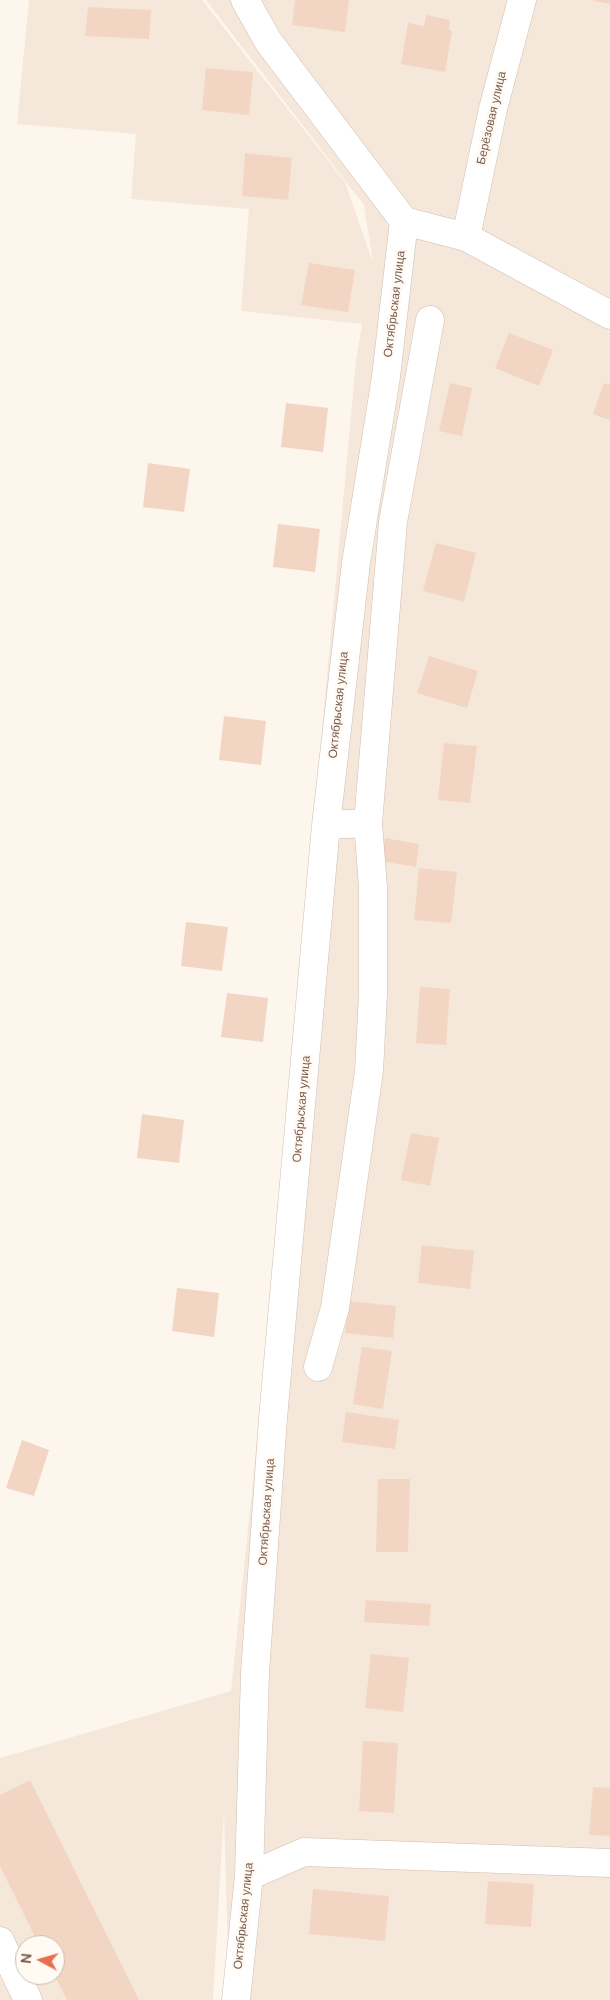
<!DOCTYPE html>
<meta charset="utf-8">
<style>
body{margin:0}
#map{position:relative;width:610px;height:2000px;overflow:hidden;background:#fdf6ec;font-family:"DM Sans",sans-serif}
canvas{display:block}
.north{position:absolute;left:15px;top:1935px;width:50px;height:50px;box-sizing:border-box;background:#fffaf3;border:1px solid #cabbb1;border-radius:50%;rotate:276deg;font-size:14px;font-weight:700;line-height:20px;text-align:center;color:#7a5c4d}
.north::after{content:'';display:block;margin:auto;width:18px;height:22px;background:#e76f51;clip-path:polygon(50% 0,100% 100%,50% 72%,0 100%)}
</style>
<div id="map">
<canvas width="610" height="2000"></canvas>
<div class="north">N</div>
</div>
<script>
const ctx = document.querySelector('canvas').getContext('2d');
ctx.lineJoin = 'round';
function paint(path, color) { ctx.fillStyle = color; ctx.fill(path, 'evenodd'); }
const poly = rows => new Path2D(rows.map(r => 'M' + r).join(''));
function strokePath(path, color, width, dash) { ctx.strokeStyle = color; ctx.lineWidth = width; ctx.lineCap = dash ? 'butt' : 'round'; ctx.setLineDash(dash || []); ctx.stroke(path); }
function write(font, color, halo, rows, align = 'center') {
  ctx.font = font + ' "DM Sans",sans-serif'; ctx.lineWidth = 5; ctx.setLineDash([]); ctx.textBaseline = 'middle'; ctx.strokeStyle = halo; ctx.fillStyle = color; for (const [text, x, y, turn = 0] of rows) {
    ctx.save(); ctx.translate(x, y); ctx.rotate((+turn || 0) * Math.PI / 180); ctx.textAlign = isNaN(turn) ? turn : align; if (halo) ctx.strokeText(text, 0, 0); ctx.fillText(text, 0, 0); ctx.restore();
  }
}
const residential = poly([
 [29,0,202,0,345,182,373,263,364,205,206,0,610,0,610,2000,229,2000,224,1811,213,2000,0,2000,0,1758,231,1691,252,1492,356,361,362,324,241,311,249,209,131,199,136,134,17,124],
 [25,1945,55,1945,55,1975,25,1975]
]);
const building = poly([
 [295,0,349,0,345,32,292,25],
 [595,0,610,0,610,4,594,1],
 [88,7,151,10,149,39,85,36],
 [426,15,450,20,449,30,452,31,445,72,401,64,408,23,424,26],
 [206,68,253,72,249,115,202,110],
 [245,153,292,158,288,200,242,196],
 [309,263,355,270,348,312,301,305],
 [509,333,553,350,539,386,495,368],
 [450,383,472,388,462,436,439,431],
 [604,383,610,385,610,420,593,414],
 [286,403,328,408,323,452,281,447],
 [148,463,190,469,184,512,143,507],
 [278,524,320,529,315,572,273,567],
 [436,543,476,553,464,602,423,591],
 [429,656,478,671,467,708,417,693],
 [224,716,266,721,261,765,219,760],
 [444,743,477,746,470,803,438,800],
 [385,838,419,844,416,867,381,861],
 [419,868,457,872,451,923,414,920],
 [186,922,228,927,222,971,181,966],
 [420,987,450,989,446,1045,416,1043],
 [227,993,268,998,263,1042,221,1037],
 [142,1114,184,1120,179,1163,137,1158],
 [411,1133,439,1138,430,1186,401,1180],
 [422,1245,474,1251,470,1289,418,1283],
 [177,1288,219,1293,214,1337,172,1331],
 [349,1301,396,1306,393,1338,345,1333],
 [362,1347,392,1351,383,1409,353,1404],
 [346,1412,399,1420,395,1449,342,1442],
 [22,1440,49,1450,34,1496,6,1488],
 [378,1479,410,1479,408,1552,376,1552],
 [366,1600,431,1604,429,1626,364,1622],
 [371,1654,409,1658,403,1712,365,1708],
 [363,1741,398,1743,394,1813,359,1811],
 [30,1780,139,2000,67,2000,54,1975,55,1945,39,1945,0,1866,0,1795],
 [593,1787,610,1788,610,1836,589,1835],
 [488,1881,534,1884,531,1927,485,1924],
 [313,1889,389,1896,385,1941,309,1934]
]);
const minor = poly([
 [245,0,268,41,404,221,466,237,610,315],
 [466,237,493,109,522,0],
 [368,823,393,522,430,320],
 [318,1367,335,1308,369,1071,373,994,373,887,368,823,326,825],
 [249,1876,304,1852,610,1863],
 [0,1941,28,2000],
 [236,2000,249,1876,255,1673,273,1418,326,825,356,563,386,377,404,221]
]);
const streetNames = [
 ["Берёзовая улица",492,118,-77],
 ["Октябрьская улица",395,304,-83],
 ["Октябрьская улица",339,705,-84],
 ["Октябрьская улица",302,1109,-85],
 ["Октябрьская улица",267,1512,-86],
 ["Октябрьская улица",244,1916,-84]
];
paint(residential, '#f5e8da');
paint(building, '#f3d5c3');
strokePath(minor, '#d1beb0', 29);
strokePath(minor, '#fff', 28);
write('12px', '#7a5c4d', '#fffaf3', streetNames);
</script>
